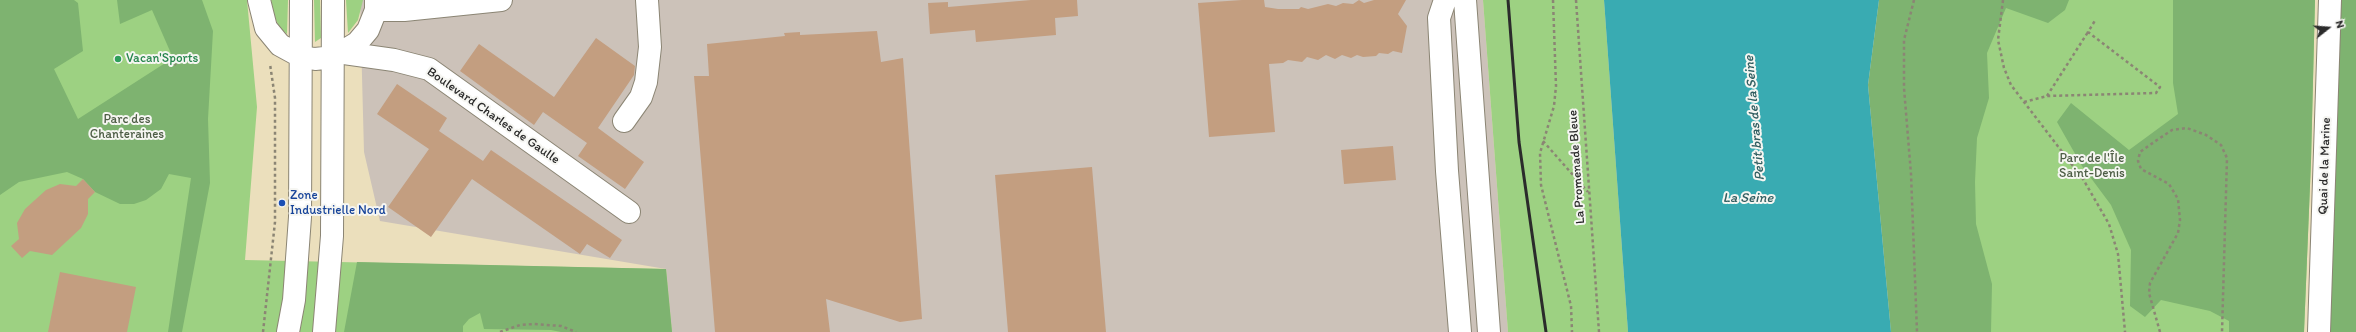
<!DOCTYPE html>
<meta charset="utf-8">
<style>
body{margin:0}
#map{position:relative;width:2356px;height:332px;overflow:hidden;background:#ebdfbc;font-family:Itim,sans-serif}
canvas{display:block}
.north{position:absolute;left:2308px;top:8px;width:40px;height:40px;-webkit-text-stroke:3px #f6f6f2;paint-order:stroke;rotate:73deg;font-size:11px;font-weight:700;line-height:16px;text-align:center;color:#2b2b2b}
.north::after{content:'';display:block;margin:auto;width:14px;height:18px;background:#2b2b2b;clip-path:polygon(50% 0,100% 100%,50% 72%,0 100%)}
</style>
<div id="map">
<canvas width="2356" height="332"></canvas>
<div class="north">N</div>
</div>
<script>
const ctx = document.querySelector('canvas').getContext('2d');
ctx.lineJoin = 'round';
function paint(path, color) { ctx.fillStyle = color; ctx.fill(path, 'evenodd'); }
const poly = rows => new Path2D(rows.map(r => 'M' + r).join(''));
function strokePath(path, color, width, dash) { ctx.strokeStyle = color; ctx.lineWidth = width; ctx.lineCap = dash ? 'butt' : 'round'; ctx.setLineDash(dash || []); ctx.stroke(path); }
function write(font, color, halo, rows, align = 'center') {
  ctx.font = font + ' Itim,sans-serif'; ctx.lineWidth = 4; ctx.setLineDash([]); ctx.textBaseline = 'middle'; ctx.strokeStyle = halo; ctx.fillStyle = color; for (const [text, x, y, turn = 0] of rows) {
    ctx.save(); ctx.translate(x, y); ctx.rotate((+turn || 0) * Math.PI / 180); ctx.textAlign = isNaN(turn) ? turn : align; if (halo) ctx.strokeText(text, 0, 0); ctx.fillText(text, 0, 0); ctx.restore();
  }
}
const industrial = poly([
 [360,0,1483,0,1508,332,672,332,666,269,380,221,364,152]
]);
const green = poly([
 [0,0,247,0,257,107,245,260,666,269,672,332,0,332],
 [271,0,288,0,287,34,280,28,275,18],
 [314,0,320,0,321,38,315,42],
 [346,0,363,0,358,20,348,33],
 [1483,0,1604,0,1628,332,1508,332],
 [1879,0,2315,0,2311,161,2304,332,1891,332]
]);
const forest = poly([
 [0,0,74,0,78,3,83,51,54,69,78,119,173,58,152,10,120,24,117,0,202,0,213,31,208,119,210,183,182,332,168,332,191,178,169,174,161,189,146,200,134,204,120,204,95,192,83,179,67,172,19,182,0,195],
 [1879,0,2069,0,2065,10,2048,23,2006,8,1987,53,1989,98,1977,138,1975,182,1976,224,1992,284,1991,332,1891,332,1868,85],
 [2173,0,2315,0,2311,161,2304,332,2229,332,2229,321,2210,311,2161,300,2145,317,2130,306,2131,250,2111,205,2082,166,2057,122,2071,103,2129,150,2178,114,2173,83],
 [2339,0,2356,0,2356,332,2330,332],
 [357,262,666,269,672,332,561,332,551,330,484,329,480,313,469,319,463,326,463,332,344,332]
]);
const water = poly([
 [1604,0,1879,0,1868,85,1891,332,1628,332]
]);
const building = poly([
 [1031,0,1077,0,1078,16,1055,18,1056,35,976,42,975,30,930,34,928,3,948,2,948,7],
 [1242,0,1264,0,1265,7,1278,9,1299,9,1301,7,1308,9,1328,4,1336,6,1343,3,1353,4,1359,0,1364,3,1374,0,1406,0,1398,14,1407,26,1402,53,1393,51,1388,54,1379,53,1376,56,1363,57,1357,55,1351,58,1342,55,1335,59,1326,55,1318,60,1307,57,1302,62,1288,60,1283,63,1269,64,1275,132,1209,137,1198,3],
 [877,31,881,62,903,58,922,319,900,322,826,299,830,332,715,332,694,76,709,76,707,44,785,36,784,33,800,32,800,35],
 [596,38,635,66,634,75,598,128,644,162,625,189,578,156,587,143,543,112,534,125,460,71,479,44,554,97],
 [397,84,447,118,439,131,483,161,491,150,622,240,610,258,587,244,580,254,472,179,431,237,388,207,429,149,377,114],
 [1393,146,1396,180,1344,184,1341,150],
 [1092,167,1106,332,1008,332,995,175],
 [83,179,95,192,88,199,88,214,81,228,52,255,30,251,22,258,11,246,19,239,17,223,25,209,46,190,60,184,76,186],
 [60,272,136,287,127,332,48,332]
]);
const path = poly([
 [1553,0,1556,86,1554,106,1540,153,1541,185,1571,306,1572,332],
 [1576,0,1599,332],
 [1914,0,1904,40,1904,88,1911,174,1917,332],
 [2003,0,1998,40,2004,68,2011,85,2083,179,2109,224,2118,254,2125,332],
 [166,56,176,65],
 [2047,96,2088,32],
 [2024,102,2047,96,2156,93,2160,87,2088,32,2096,19],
 [1543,141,1588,192],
 [263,332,275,222,275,98,270,64],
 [500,332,520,325,534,324,561,326,576,332],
 [2160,332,2149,293,2150,283,2178,233,2180,220,2178,199,2169,184,2141,169,2138,161,2140,152,2157,140,2172,130,2187,128,2206,135,2221,145,2227,158,2222,332]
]);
const minor = poly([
 [1445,0,1439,18,1447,171,1460,332],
 [1465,0,1489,332],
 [376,10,404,10,501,0],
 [344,53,394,60,429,69,629,212],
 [624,121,641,97,646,82,650,47,647,0],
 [2319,332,2330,0]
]);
const major = poly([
 [259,0,266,28,280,45,302,57,315,59,334,57,357,43,368,30,376,10,376,0],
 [288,332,294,300,300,217,301,0],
 [324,332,332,236,333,0]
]);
const rail = poly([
 [1508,0,1519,142,1546,332]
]);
const markers = [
 [118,59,4,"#2e9e5b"],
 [282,203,4,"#1a4fb4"]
];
const leisureNames = [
 ["Vacan'Sports",126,59]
];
const streetNames = [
 ["Boulevard Charles de Gaulle",493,116,35],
 ["Quai de la Marine",2325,166,-88],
 ["La Promenade Bleue",1577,167,-94]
];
const parkNames = [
 ["Parc des",127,120],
 ["Chanteraines",127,135],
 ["Parc de l'Île",2092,159],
 ["Saint-Denis",2092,174]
];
const transitNames = [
 ["Zone",290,196],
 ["Industrielle Nord",290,211]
];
const waterNames = [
 ["Petit bras de la Seine",1755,118,-95],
 ["La Seine",1748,198]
];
paint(industrial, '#ccc2b9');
paint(green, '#9dd182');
paint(forest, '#7eb370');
paint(water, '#39abb2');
paint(building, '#c39e80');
strokePath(minor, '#8b8574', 24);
strokePath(major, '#8b8574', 24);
strokePath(path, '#8b8574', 2.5, [3, 3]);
strokePath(minor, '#fff', 22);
strokePath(major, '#fff', 22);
strokePath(rail, '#2b2b2b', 3);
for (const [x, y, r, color] of markers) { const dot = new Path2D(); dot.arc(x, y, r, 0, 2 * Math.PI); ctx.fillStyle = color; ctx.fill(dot); strokePath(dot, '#f6f6f2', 1.5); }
write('13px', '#27864d', '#f6f6f2', leisureNames, 'left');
write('13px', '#2b2b2b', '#f6f6f2', streetNames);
write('13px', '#4d5d45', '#f6f6f2', parkNames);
write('13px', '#164399', '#f6f6f2', transitNames, 'left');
write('italic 14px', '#315e61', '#f6f6f2', waterNames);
</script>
